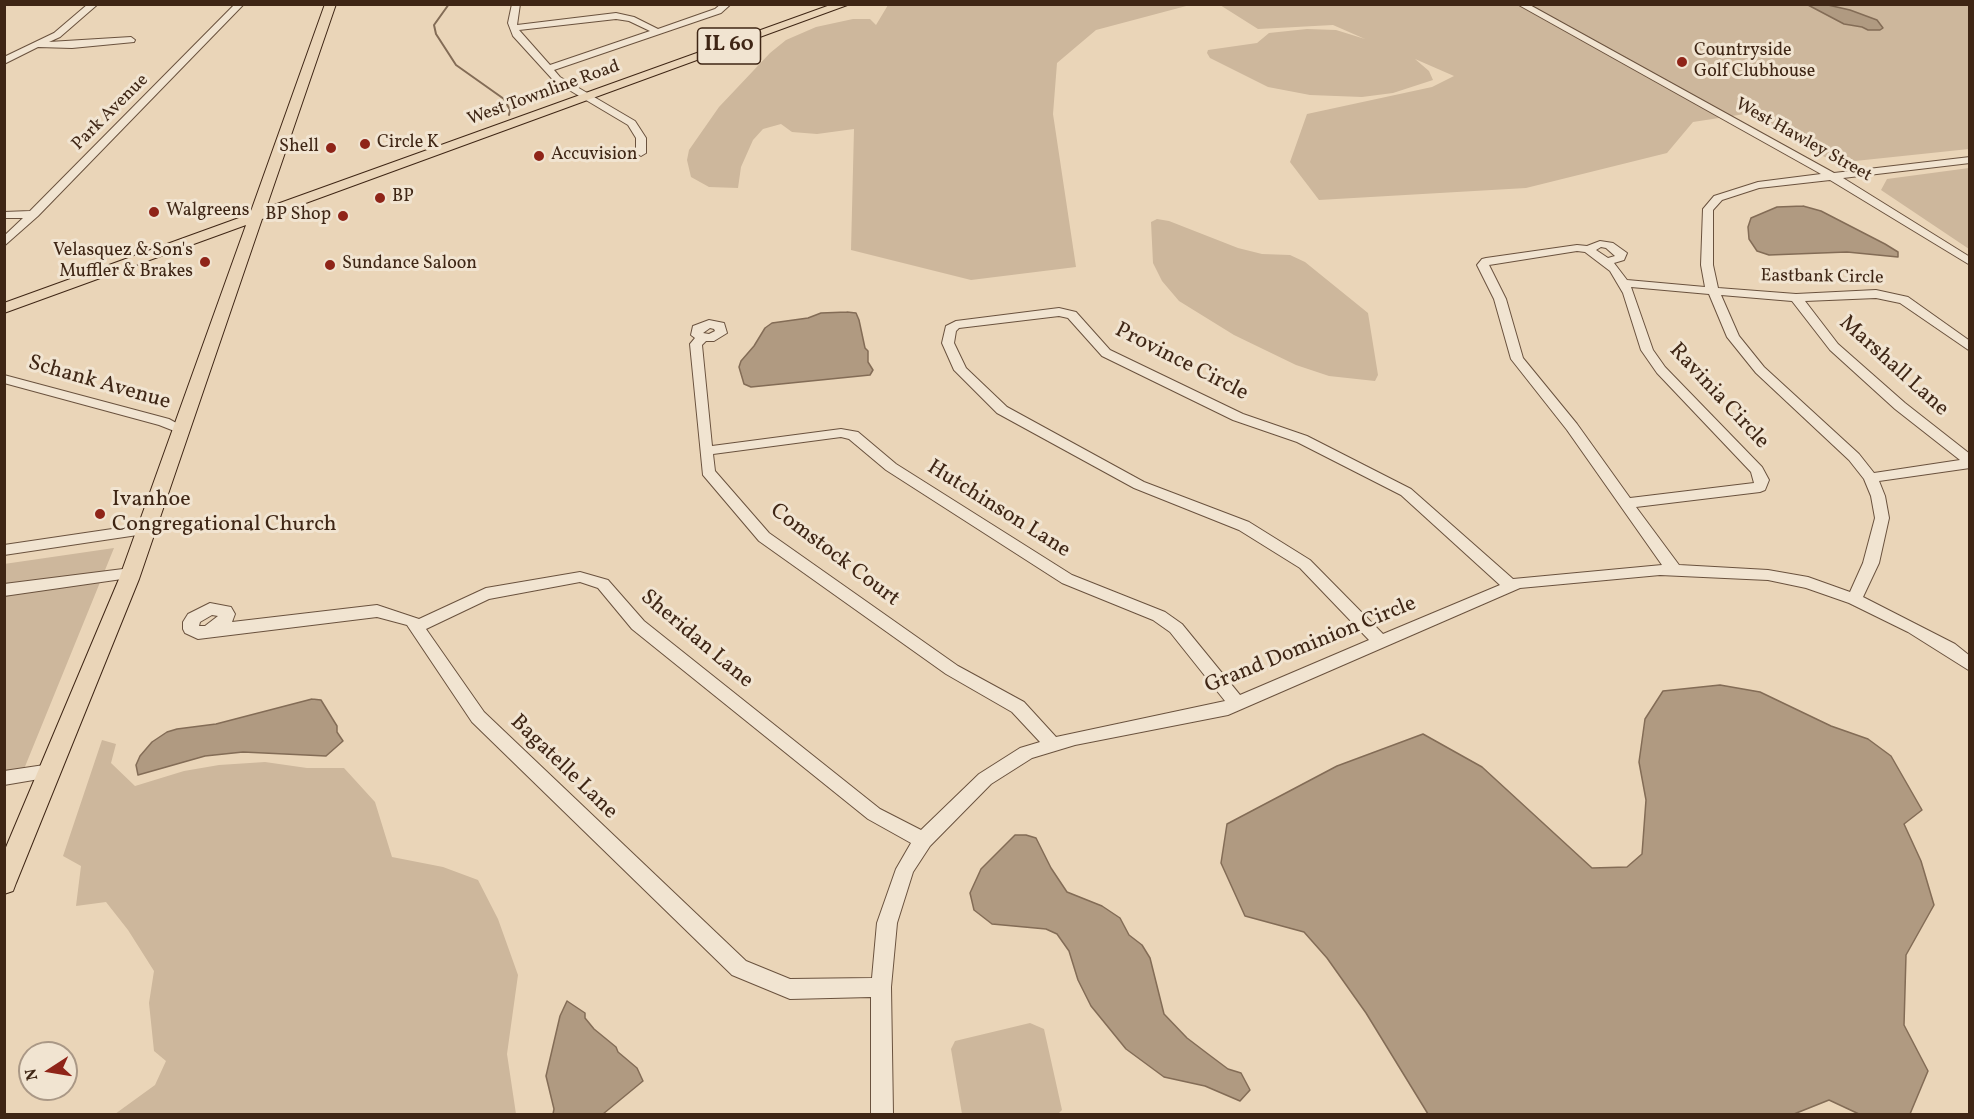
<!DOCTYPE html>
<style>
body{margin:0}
#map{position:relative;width:1974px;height:1119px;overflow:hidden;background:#ead5b8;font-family:Vollkorn,serif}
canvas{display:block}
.frame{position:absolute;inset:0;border:6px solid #3f2615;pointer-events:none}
.north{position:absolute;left:18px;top:1041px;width:60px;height:60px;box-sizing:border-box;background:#f1e4d1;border:2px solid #aa9886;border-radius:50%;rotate:258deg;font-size:16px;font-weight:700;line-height:24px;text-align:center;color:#3f2615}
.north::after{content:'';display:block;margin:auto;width:21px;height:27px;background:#8f2418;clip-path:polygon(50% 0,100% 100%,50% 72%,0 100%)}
</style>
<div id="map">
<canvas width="1974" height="1119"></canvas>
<div class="frame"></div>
<div class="north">N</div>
</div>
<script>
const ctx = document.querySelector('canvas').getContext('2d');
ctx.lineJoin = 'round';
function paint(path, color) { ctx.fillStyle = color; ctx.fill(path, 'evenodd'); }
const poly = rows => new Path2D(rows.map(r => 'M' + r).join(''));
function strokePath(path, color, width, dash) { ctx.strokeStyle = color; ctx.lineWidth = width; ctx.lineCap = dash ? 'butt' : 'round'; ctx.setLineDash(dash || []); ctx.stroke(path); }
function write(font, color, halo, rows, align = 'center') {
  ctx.font = font + ' Vollkorn,serif'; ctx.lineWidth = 6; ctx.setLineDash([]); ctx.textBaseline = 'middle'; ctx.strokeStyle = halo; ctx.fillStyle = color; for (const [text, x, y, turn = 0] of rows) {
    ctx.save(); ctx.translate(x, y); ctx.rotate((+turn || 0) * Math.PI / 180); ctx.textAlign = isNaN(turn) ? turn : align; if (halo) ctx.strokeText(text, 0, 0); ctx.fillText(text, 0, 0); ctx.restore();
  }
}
const green = poly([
 [888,5,1190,5,1096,30,1057,63,1053,114,1076,267,971,280,851,250,854,129,817,134,792,132,781,124,763,129,753,140,741,167,738,188,709,187,691,177,687,160,689,150,719,107,770,53,786,40,816,27,853,19,870,19,876,25],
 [1220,5,1969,5,1969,149,1836,163,1745,114,1693,122,1667,153,1526,188,1319,200,1290,162,1307,114,1432,87,1454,76,1415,59,1429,71,1433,80,1393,93,1362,97,1310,95,1268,87,1210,58,1207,53,1208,50,1257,43,1269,33,1307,29,1336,30,1365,39,1333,25,1258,29],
 [1969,168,1969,249,1881,190,1887,179],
 [1157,219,1169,221,1238,248,1262,254,1290,255,1305,262,1368,313,1378,375,1375,381,1329,376,1296,365,1234,335,1179,301,1162,281,1153,263,1151,222],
 [114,548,24,769,4,772,4,564],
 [102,740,116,744,111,763,135,786,184,771,219,765,265,762,307,768,344,768,375,802,392,857,443,867,478,880,498,919,518,975,507,1054,516,1114,115,1114,155,1085,166,1061,154,1051,149,1003,154,971,128,930,106,902,76,906,81,866,63,856],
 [1030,1023,1044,1029,1062,1110,1058,1114,962,1114,951,1049,955,1041]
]);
const water = poly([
 [1808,5,1828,5,1850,10,1877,20,1883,28,1880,30,1868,30,1862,27,1844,24,1808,5],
 [1803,206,1821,211,1885,244,1898,252,1898,257,1847,252,1769,255,1757,251,1749,239,1748,227,1751,218,1777,207,1803,206],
 [847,312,856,313,859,320,865,348,868,351,868,362,873,370,870,375,751,387,744,384,739,367,741,361,754,346,765,328,772,323,808,318,821,313,847,312],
 [1720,685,1760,692,1831,726,1868,739,1891,756,1922,810,1904,824,1921,861,1934,905,1906,955,1904,1025,1928,1071,1910,1114,1859,1114,1829,1100,1794,1114,1428,1114,1366,1013,1327,958,1304,932,1245,916,1221,863,1227,824,1337,766,1423,734,1482,767,1592,868,1627,867,1642,854,1646,800,1639,762,1645,719,1663,691,1720,685],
 [312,699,321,700,337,726,337,732,343,741,326,756,243,752,205,756,138,775,136,765,140,756,152,742,167,732,177,729,216,724,312,699],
 [1015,835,1026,835,1036,838,1051,868,1067,892,1102,906,1120,918,1129,935,1142,945,1150,958,1164,1014,1187,1038,1208,1054,1228,1069,1241,1073,1250,1090,1240,1101,1205,1086,1164,1077,1126,1049,1091,1006,1078,980,1069,951,1057,934,1046,929,992,924,974,910,970,893,981,869,1015,835],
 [567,1001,585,1013,585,1018,594,1029,616,1047,618,1052,637,1068,643,1081,603,1114,553,1114,554,1109,546,1076,560,1016,567,1001]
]);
const stream = poly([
 [449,4,434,25,436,34,456,65,504,99,510,110,509,115]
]);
const minor = poly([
 [88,4,98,4,60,37,49,42,131,37,135,40,134,42,72,48,38,47,4,64,4,57,54,33,88,4],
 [235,4,244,4,38,216,4,246,4,236,23,218,4,218,4,212,30,211,235,4],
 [512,4,520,4,517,25,616,13,634,17,658,29,715,9,721,4,731,4,721,13,554,70,560,77,635,121,646,138,646,153,641,156,636,153,636,138,628,125,554,81,513,36,508,23,512,4],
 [616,19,629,21,650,31,550,65,519,30,616,19],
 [1517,4,1528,4,1834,173,1970,157,1970,163,1843,178,1970,257,1970,265,1830,180,1759,188,1722,200,1713,210,1713,265,1718,288,1796,294,1876,290,1908,297,1970,341,1970,351,1900,303,1876,298,1805,301,1838,344,1905,403,1970,454,1970,468,1879,481,1885,496,1889,518,1879,563,1863,597,1955,644,1970,656,1970,671,1908,632,1849,603,1806,588,1768,580,1660,575,1520,588,1228,715,1075,745,1032,758,991,784,930,846,913,872,897,923,891,987,893,1114,871,1114,871,997,790,999,732,975,472,722,407,625,377,617,198,639,185,633,183,629,183,622,188,614,210,603,231,607,235,614,232,622,377,605,419,619,486,588,580,572,608,580,644,621,880,809,921,830,979,774,1020,748,1040,742,1012,712,946,674,759,541,703,475,690,344,695,338,691,335,693,326,709,320,724,323,727,333,714,341,706,341,702,345,712,446,841,429,858,432,896,464,1072,575,1165,612,1182,624,1240,695,1369,640,1300,568,1239,530,1134,488,997,413,954,370,942,343,946,326,956,321,1059,308,1076,312,1110,350,1243,414,1307,436,1411,489,1513,579,1662,565,1567,430,1511,359,1494,299,1477,265,1482,259,1486,258,1577,245,1587,246,1600,241,1613,243,1627,253,1624,260,1614,263,1627,280,1705,287,1701,265,1703,209,1714,196,1758,182,1821,174,1517,4],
 [1601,247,1606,248,1615,256,1608,258,1596,250,1601,247],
 [1577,251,1585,252,1610,271,1623,293,1641,350,1657,373,1751,472,1754,483,1630,498,1577,424,1523,358,1506,299,1489,265,1577,251],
 [1631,287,1709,294,1727,337,1756,373,1849,460,1864,479,1871,496,1875,518,1863,563,1850,592,1808,577,1768,570,1679,565,1636,507,1760,492,1765,490,1769,480,1762,467,1665,367,1653,350,1631,287],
 [1721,295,1792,301,1830,350,1895,409,1960,460,1874,473,1859,454,1764,367,1739,336,1721,295],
 [1059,316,1068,318,1102,356,1233,420,1297,442,1401,495,1500,585,1383,634,1310,560,1249,522,1144,482,1007,407,966,368,954,343,956,331,959,328,1059,316],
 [710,328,714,329,715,331,709,334,703,333,710,328],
 [841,437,849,439,886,470,1062,583,1153,620,1170,632,1225,701,1056,737,1024,702,958,666,769,533,715,471,713,454,841,437],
 [580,582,598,588,632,629,868,819,911,843,896,869,877,923,872,978,790,979,746,961,484,712,426,629,489,599,580,582],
 [212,615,218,616,205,626,199,626,200,622,212,615],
 [4,375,169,419,189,430,182,434,159,425,4,383,4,375],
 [146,524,153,529,151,533,4,555,4,545,146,524],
 [131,568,136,569,139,573,136,577,4,596,4,584,131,568],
 [51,764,57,766,60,771,57,776,4,785,4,771,51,764]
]);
const major = poly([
 [325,4,336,4,266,208,833,4,850,4,262,219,139,579,16,883,13,891,4,894,4,852,119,579,246,225,4,313,4,303,250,214,325,4]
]);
const markers = [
 [1682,62,6,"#8f2418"],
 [365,144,6,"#8f2418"],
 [331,148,6,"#8f2418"],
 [539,156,6,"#8f2418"],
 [380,198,6,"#8f2418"],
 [154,212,6,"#8f2418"],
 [343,216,6,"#8f2418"],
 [205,262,6,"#8f2418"],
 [330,265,6,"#8f2418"],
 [100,514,6,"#8f2418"]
];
const farPoinames = [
 ["Countryside",1694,52],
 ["Golf Clubhouse",1694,73],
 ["Circle K",377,144],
 ["Shell",319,148,"right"],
 ["Accuvision",551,156],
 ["BP",392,198],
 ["Walgreens",166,212],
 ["BP Shop",331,216,"right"],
 ["Velasquez & Son's",193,252,"right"],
 ["Muffler & Brakes",193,273,"right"],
 ["Sundance Saloon",342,265]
];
const farStreetnames = [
 ["West Townline Road",544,94,-20],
 ["Park Avenue",111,113,-45],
 ["West Hawley Street",1803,141,29],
 ["Eastbank Circle",1822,278,1]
];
const shields = [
 [729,46,63]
];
const shieldNames = [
 ["IL 60",729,46]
];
const streetNames = [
 ["Province Circle",1181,363,27],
 ["Marshall Lane",1893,367,42],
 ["Schank Avenue",99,384,16],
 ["Ravinia Circle",1718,397,47],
 ["Hutchinson Lane",998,510,32],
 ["Comstock Court",834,556,37],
 ["Sheridan Lane",696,640,40],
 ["Grand Dominion Circle",1311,646,-22],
 ["Bagatelle Lane",563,768,44]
];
const poiNames = [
 ["Ivanhoe",112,501],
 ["Congregational Church",112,526]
];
paint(green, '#cdb79c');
paint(water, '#b09a81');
strokePath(water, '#836c56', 1.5);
strokePath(stream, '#836c56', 2);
strokePath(minor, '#6a523e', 2);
strokePath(major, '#3f2615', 2);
paint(minor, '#f1e4d1');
paint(major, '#ead5b8');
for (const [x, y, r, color] of markers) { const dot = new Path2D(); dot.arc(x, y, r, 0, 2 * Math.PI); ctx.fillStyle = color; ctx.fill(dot); strokePath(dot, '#f1e4d1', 2); }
write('18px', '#3f2615', '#f1e4d1', farPoinames, 'left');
write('18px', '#3f2615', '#f1e4d1', farStreetnames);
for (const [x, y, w] of shields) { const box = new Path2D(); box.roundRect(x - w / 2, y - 18, w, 36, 4.5); ctx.fillStyle = '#f1e4d1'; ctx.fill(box); strokePath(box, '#3f2615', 1.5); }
write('bold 21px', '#3f2615', null, shieldNames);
write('22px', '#3f2615', '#f1e4d1', streetNames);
write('22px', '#3f2615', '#f1e4d1', poiNames, 'left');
</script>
